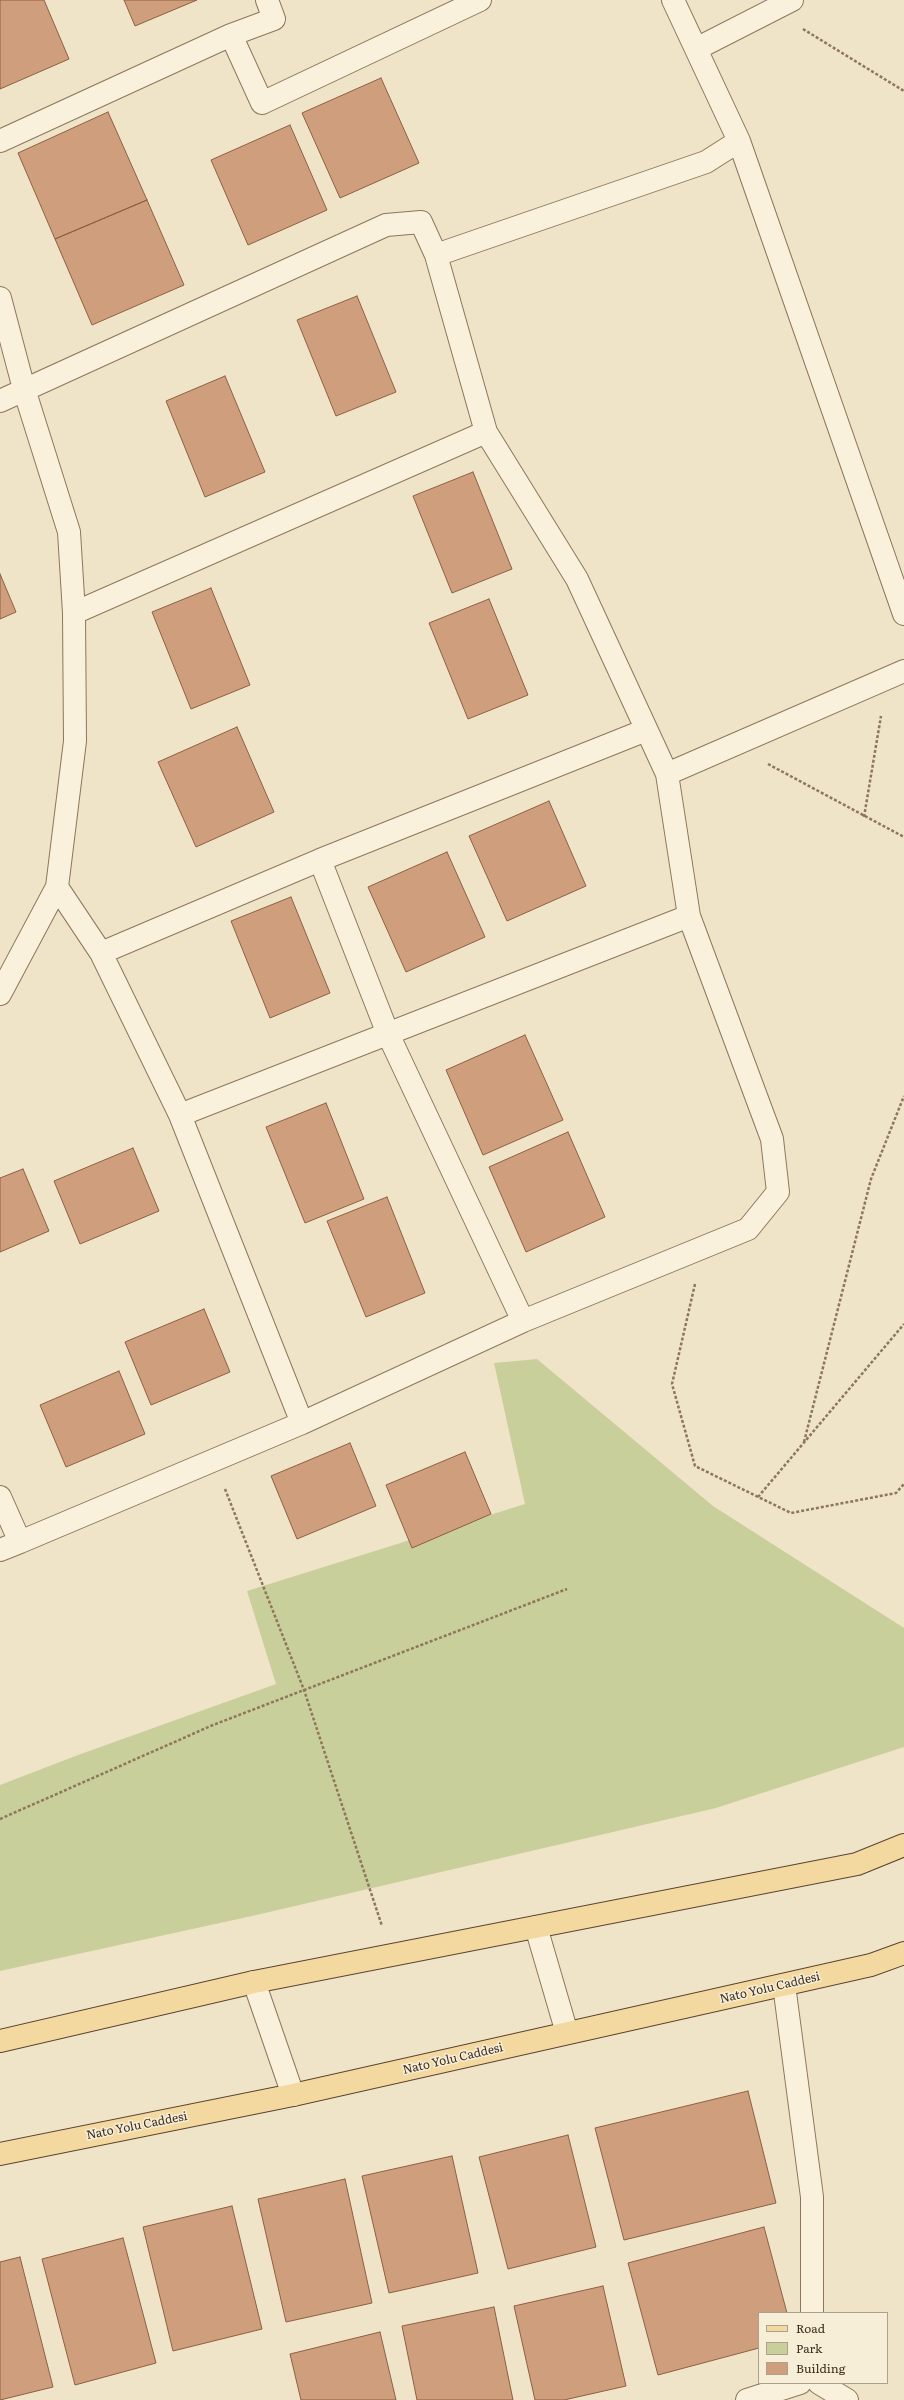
<!DOCTYPE html>
<style>
body{margin:0}
#map{position:relative;width:904px;height:2400px;overflow:hidden;background:#f0e4c8;font-family:Literata,serif}
canvas{display:block}
.legend{position:absolute;left:758px;top:2312px;width:130px;height:72px;box-sizing:border-box;background:#f7eed8;border:1px solid #ada18e;margin:0;padding:5px 7px;list-style:none;font-size:12px;color:#3d2e20}
.legend li{display:flex;align-items:center;gap:8px;height:20px}
.legend b{width:20px;border:1px solid #ada18e}
</style>
<div id="map">
<canvas width="904" height="2400"></canvas>
<ul class="legend">
<li><b style="height:5px;background:#f3d9a0"></b>Road</li>
<li><b style="height:11px;background:#c9cf9b"></b>Park</li>
<li><b style="height:11px;background:#cf9f7d"></b>Building</li>
</ul>
</div>
<script>
const ctx = document.querySelector('canvas').getContext('2d');
ctx.lineJoin = 'round';
function paint(path, color) { ctx.fillStyle = color; ctx.fill(path, 'evenodd'); }
const poly = rows => new Path2D(rows.map(r => 'M' + r).join(''));
function strokePath(path, color, width, dash) { ctx.strokeStyle = color; ctx.lineWidth = width; ctx.lineCap = dash ? 'butt' : 'round'; ctx.setLineDash(dash || []); ctx.stroke(path); }
function write(font, color, halo, rows, align = 'center') {
  ctx.font = font + ' Literata,serif'; ctx.lineWidth = 3; ctx.setLineDash([]); ctx.textBaseline = 'middle'; ctx.strokeStyle = halo; ctx.fillStyle = color; for (const [text, x, y, turn = 0] of rows) {
    ctx.save(); ctx.translate(x, y); ctx.rotate((+turn || 0) * Math.PI / 180); ctx.textAlign = isNaN(turn) ? turn : align; if (halo) ctx.strokeText(text, 0, 0); ctx.fillText(text, 0, 0); ctx.restore();
  }
}
const green = poly([
 [537,1359,713,1506,904,1628,904,1747,716,1808,252,1916,0,1971,0,1785,78,1755,276,1684,247,1591,525,1504,494,1363]
]);
const building = poly([
 [0,0,44,0,69,59,0,89,0,0],
 [124,0,197,0,135,26,124,0],
 [381,78,419,163,340,198,302,113,381,78],
 [108,112,147,200,55,239,18,153,108,112],
 [290,125,327,210,248,245,211,160,290,125],
 [147,200,184,285,92,325,55,239,147,200],
 [357,296,396,392,336,416,297,320,357,296],
 [225,376,265,472,205,497,166,401,225,376],
 [473,472,512,569,452,593,413,496,473,472],
 [0,574,16,612,0,619,0,574],
 [211,588,250,685,191,709,152,612,211,588],
 [489,599,528,695,468,719,429,623,489,599],
 [237,727,274,812,196,847,158,762,237,727],
 [549,801,586,886,507,921,469,836,549,801],
 [447,852,485,937,406,972,368,887,447,852],
 [291,897,330,993,270,1018,231,921,291,897],
 [525,1035,563,1120,483,1155,446,1070,525,1035],
 [326,1103,364,1199,305,1223,266,1127,326,1103],
 [568,1132,605,1217,526,1252,489,1167,568,1132],
 [133,1148,159,1211,80,1244,54,1181,133,1148],
 [23,1169,49,1231,0,1252,0,1178,23,1169],
 [387,1197,425,1293,366,1317,327,1221,387,1197],
 [204,1309,230,1372,151,1405,125,1342,204,1309],
 [119,1371,145,1434,66,1467,40,1405,119,1371],
 [350,1443,376,1506,297,1539,271,1476,350,1443],
 [465,1452,491,1514,412,1548,386,1485,465,1452],
 [748,2091,776,2203,624,2240,595,2128,748,2091],
 [568,2135,596,2247,508,2269,479,2157,568,2135],
 [452,2156,478,2273,389,2293,362,2176,452,2156],
 [345,2179,372,2303,286,2322,258,2199,345,2179],
 [232,2206,262,2329,173,2351,143,2227,232,2206],
 [764,2227,787,2313,759,2313,759,2348,658,2375,628,2263,764,2227],
 [123,2238,156,2363,75,2385,42,2259,123,2238],
 [20,2257,53,2387,0,2400,0,2262,20,2257],
 [603,2286,626,2386,564,2400,535,2400,514,2306,603,2286],
 [494,2307,513,2400,417,2400,402,2326,494,2307],
 [380,2332,396,2400,301,2400,290,2354,380,2332]
]);
const path = poly([
 [803,29,904,91],
 [768,764,904,837],
 [864,817,881,716],
 [695,1284,672,1384,695,1466,791,1513,896,1493,904,1484],
 [804,1442,871,1179,904,1096],
 [225,1489,304,1690,382,1926],
 [758,1497,904,1324],
 [0,1819,213,1725,567,1589]
]);
const minor = poly([
 [673,0,739,141,904,614],
 [231,35,262,103,480,0],
 [696,49,792,0],
 [0,141,231,35,274,19,267,0],
 [436,255,706,162,739,141],
 [0,298,24,389,69,532,74,613,75,741,57,887,0,994],
 [0,401,386,225,421,222,436,255,486,432,577,579,667,774,689,916,772,1139,778,1192,748,1229,523,1321,302,1423,20,1542,0,1497],
 [74,613,486,432],
 [667,774,904,671],
 [320,860,388,1034,523,1321],
 [57,887,101,953,180,1115,302,1423],
 [101,953,320,860,646,730],
 [180,1115,689,916],
 [0,1550,20,1542],
 [536,1927,567,2033],
 [254,1982,293,2095],
 [784,1985,812,2197,812,2313],
 [819,2383,847,2400],
 [747,2400,800,2383]
]);
const major = poly([
 [0,2041,254,1982,857,1864,904,1845],
 [0,2154,293,2095,871,1965,904,1953]
]);
const streetNames = [
 ["Nato Yolu Caddesi",770,1988,-13],
 ["Nato Yolu Caddesi",453,2059,-13],
 ["Nato Yolu Caddesi",137,2126,-11]
];
paint(green, '#c9cf9b');
paint(building, '#cf9f7d');
strokePath(building, '#8d5f41', 1);
strokePath(minor, '#8d765c', 24);
strokePath(major, '#5b4430', 24);
strokePath(path, '#8d765c', 2.5, [3, 2]);
strokePath(minor, '#faf1dc', 22);
strokePath(major, '#f3d9a0', 22);
write('12px', '#3d2e20', '#f7eed8', streetNames);
</script>
